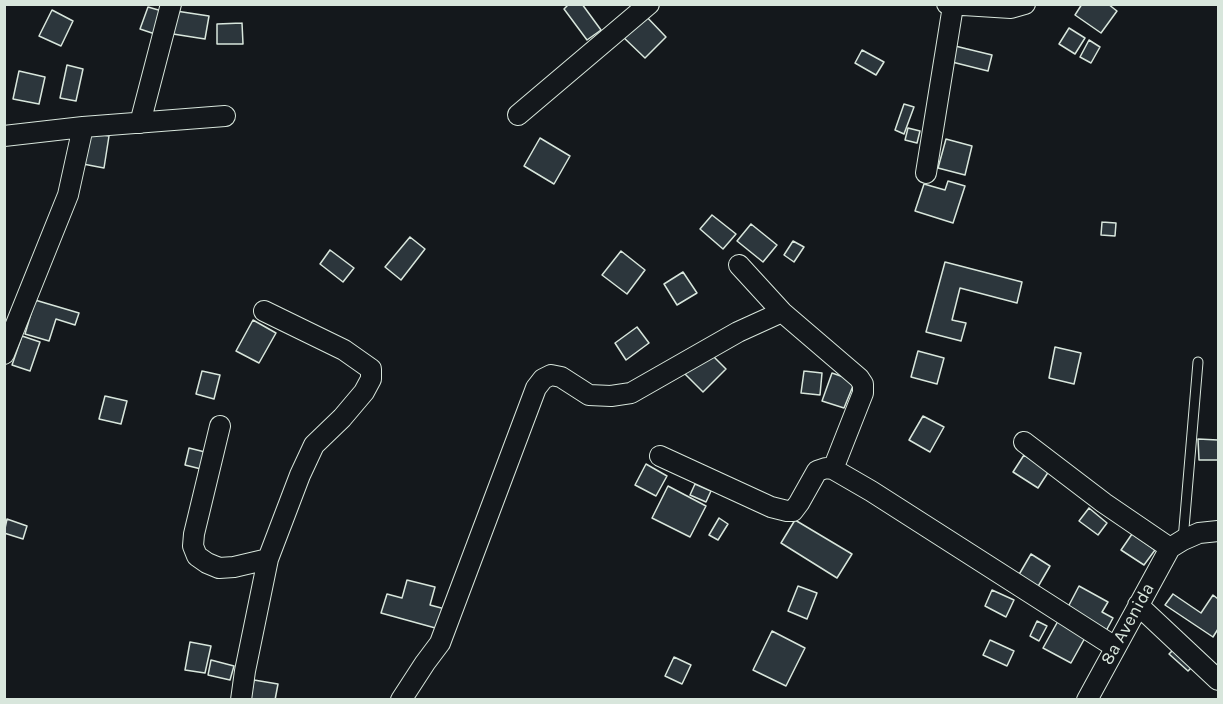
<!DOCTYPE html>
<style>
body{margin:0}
#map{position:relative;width:1223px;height:704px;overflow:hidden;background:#14181c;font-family:Karla,sans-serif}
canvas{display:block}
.frame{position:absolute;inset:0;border:6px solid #d8e6dc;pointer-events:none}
</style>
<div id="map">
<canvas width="1223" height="704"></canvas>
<div class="frame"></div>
</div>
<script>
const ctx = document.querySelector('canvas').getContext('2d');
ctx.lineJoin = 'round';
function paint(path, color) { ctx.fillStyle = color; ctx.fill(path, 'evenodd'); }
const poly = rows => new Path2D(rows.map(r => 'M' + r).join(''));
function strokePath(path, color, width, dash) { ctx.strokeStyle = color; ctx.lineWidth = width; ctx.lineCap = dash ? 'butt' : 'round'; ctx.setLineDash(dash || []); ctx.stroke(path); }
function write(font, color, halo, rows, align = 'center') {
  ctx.font = font + ' Karla,sans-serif'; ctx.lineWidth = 4.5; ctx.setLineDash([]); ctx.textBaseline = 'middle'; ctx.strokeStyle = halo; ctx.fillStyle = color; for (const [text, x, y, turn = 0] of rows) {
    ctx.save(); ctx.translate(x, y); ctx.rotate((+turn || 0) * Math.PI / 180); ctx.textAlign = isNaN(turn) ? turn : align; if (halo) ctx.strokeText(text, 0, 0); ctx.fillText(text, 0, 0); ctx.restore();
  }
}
const building = poly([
 [569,4,582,4,601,30,587,40,564,9,569,4],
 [1082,4,1108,4,1117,11,1101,33,1075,15,1082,4],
 [148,7,162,11,155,34,140,29,148,7],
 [52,10,73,21,61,46,39,36,52,10],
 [176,11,209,16,205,39,173,34,176,11],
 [643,13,666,37,645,58,621,35,643,13],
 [242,23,243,44,217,44,217,24,242,23],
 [1069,28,1085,38,1075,54,1059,44,1069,28],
 [1089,40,1100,47,1091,63,1080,57,1089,40],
 [951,45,992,55,988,71,948,61,951,45],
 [862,50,884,62,876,75,855,63,862,50],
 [67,65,83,69,76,101,60,98,67,65],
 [19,71,45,77,39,104,13,99,19,71],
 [904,104,914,107,904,134,895,130,904,104],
 [908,128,920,131,917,143,905,140,908,128],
 [87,132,109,136,104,168,83,164,87,132],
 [540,138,570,156,554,184,524,166,540,138],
 [946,139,972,146,965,175,938,168,946,139],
 [948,181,965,186,953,223,915,211,924,184,945,190,948,181],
 [712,215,736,234,723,249,700,229,712,215],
 [1102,222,1116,223,1115,236,1101,235,1102,222],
 [751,224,777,245,763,262,737,241,751,224],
 [410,237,425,249,401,280,385,267,410,237],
 [793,241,804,247,794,262,784,255,793,241],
 [330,250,354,268,343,282,320,264,330,250],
 [621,251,645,270,627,294,602,275,621,251],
 [945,262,1022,282,1017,303,960,288,952,320,966,323,961,341,926,332,945,262],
 [683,272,697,293,677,305,664,284,683,272],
 [35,300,79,313,75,325,56,319,49,341,25,334,35,300],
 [253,320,276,333,259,363,236,351,253,320],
 [637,327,649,343,626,360,615,343,637,327],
 [22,336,40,342,30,371,12,365,22,336],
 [1055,347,1081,353,1074,384,1049,378,1055,347],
 [708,351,726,369,703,392,685,374,708,351],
 [918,351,944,358,937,384,911,377,918,351],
 [202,371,220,375,214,399,196,394,202,371],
 [804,371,822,373,820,395,801,393,804,371],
 [832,373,855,381,844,408,822,401,832,373],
 [105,396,127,401,121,424,99,419,105,396],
 [923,416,944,427,930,452,909,440,923,416],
 [1198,439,1218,440,1218,460,1199,460,1198,439],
 [189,448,205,452,201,469,185,465,189,448],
 [1024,455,1049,471,1038,488,1013,472,1024,455],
 [646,464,667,476,656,496,635,485,646,464],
 [695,484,711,491,706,502,690,495,695,484],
 [668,486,706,506,690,537,652,518,668,486],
 [1089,508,1107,523,1098,535,1079,521,1089,508],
 [719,518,728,524,718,540,709,535,719,518],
 [7,519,27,526,23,539,4,533,7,519],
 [795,520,852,554,837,578,781,543,795,520],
 [1132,534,1155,550,1144,565,1121,550,1132,534],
 [1031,554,1050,566,1036,590,1017,578,1031,554],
 [407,580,435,587,430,605,445,609,439,629,381,613,387,594,402,598,407,580],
 [798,586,817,593,807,619,788,611,798,586],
 [1079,586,1108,602,1102,612,1113,618,1106,631,1067,609,1079,586],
 [992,590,1014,600,1006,617,985,606,992,590],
 [1173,594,1201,613,1213,595,1218,599,1218,629,1213,637,1165,605,1173,594],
 [1037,621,1047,626,1039,641,1030,636,1037,621],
 [1058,621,1086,636,1071,663,1043,648,1058,621],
 [772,631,805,648,786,686,753,670,772,631],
 [990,640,1014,651,1007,666,983,655,990,640],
 [190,642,211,646,205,673,185,670,190,642],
 [1178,645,1197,662,1188,671,1169,654,1178,645],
 [674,657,691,665,682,684,665,676,674,657],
 [211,660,234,666,230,680,208,675,211,660],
 [254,680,278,684,275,700,250,700,254,680]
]);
const service = poly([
 [1183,540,1198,362]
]);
const minor = poly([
 [947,4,1011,8,1025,4],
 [518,115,649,4],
 [140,123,171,4],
 [4,136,83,127,225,116],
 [926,173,953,6],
 [739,265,782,312,859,378,863,384,863,393,833,469],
 [4,354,68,195,83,127],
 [220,426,194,534,193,546,197,556,207,563,219,568,234,567,268,559,300,475,314,445,342,418,364,392,371,379,371,369,344,350,264,311],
 [1024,442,1104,503,1170,548],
 [660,456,771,507,787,511,793,511,799,503,817,471,826,468,833,469,871,491,1115,647],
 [1138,605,1218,680],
 [241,700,245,671,268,559],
 [401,700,425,663,440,643,536,388,543,379,551,375,561,377,589,395,611,396,631,393,738,332,782,312],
 [1087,700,1170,548,1183,540,1199,533,1218,531]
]);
const streetNames = [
 ["8a Avenida",1128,624,-61]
];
paint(building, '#2c363c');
strokePath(building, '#d8e6dc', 1.5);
strokePath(service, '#d8e6dc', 11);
strokePath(minor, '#d8e6dc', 22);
strokePath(service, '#14181c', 9);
strokePath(minor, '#14181c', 20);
write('18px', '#d8e6dc', '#14181c', streetNames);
</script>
